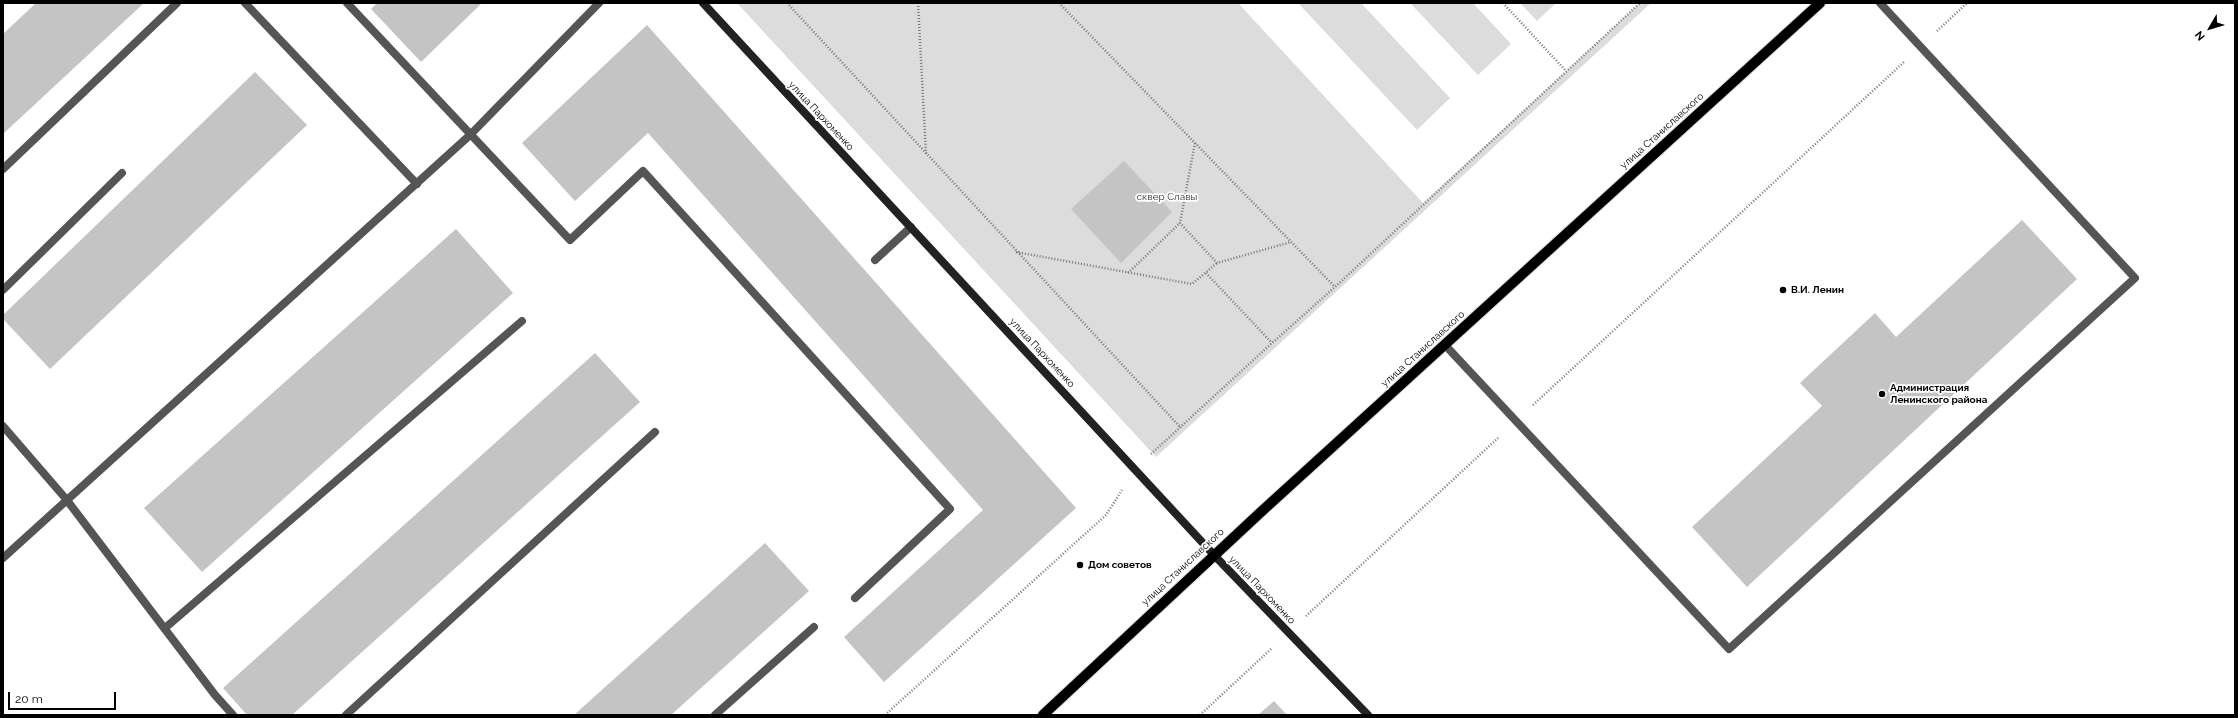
<!DOCTYPE html>
<meta charset="utf-8">
<style>
body{margin:0}
#map{position:relative;width:2238px;height:718px;overflow:hidden;background:#fff;font-family:Raleway,sans-serif}
canvas{display:block}
.frame{position:absolute;inset:0;border:4px solid #000;pointer-events:none}
.north{position:absolute;left:2190px;top:8px;width:40px;height:40px;-webkit-text-stroke:3px #fff;paint-order:stroke;rotate:232deg;font-size:11px;font-weight:700;line-height:16px;text-align:center;color:#000}
.north::after{content:'';display:block;margin:auto;width:14px;height:18px;background:#000;clip-path:polygon(50% 0,100% 100%,50% 72%,0 100%)}
.scale{position:absolute;left:8px;top:692px;width:108px;height:18px;box-sizing:border-box;border:2px solid #000;border-top:0;padding-left:5px;font-size:12px;line-height:14px;white-space:nowrap;color:#000;-webkit-text-stroke:3px #fff;paint-order:stroke}
</style>
<div id="map">
<canvas width="2238" height="718"></canvas>
<div class="frame"></div>
<div class="north">N</div>
<div class="scale">20 m</div>
</div>
<script>
const ctx = document.querySelector('canvas').getContext('2d');
ctx.lineJoin = 'round';
function paint(path, color) { ctx.fillStyle = color; ctx.fill(path, 'evenodd'); }
const poly = rows => new Path2D(rows.map(r => 'M' + r).join(''));
function strokePath(path, color, width, dash) { ctx.strokeStyle = color; ctx.lineWidth = width; ctx.lineCap = dash ? 'butt' : 'round'; ctx.setLineDash(dash || []); ctx.stroke(path); }
function write(font, color, halo, rows, align = 'center') {
  ctx.font = font + ' Raleway,sans-serif'; ctx.lineWidth = 3.5; ctx.setLineDash([]); ctx.textBaseline = 'middle'; ctx.strokeStyle = halo; ctx.fillStyle = color; for (const [text, x, y, turn = 0] of rows) {
    ctx.save(); ctx.translate(x, y); ctx.rotate((+turn || 0) * Math.PI / 180); ctx.textAlign = isNaN(turn) ? turn : align; if (halo) ctx.strokeText(text, 0, 0); ctx.fillText(text, 0, 0); ctx.restore();
  }
}
const green = poly([
 [737,3,1238,3,1423,203,1640,3,1651,3,1156,457],
 [1298,3,1361,3,1450,98,1417,130],
 [1410,3,1473,3,1511,44,1478,75],
 [1520,3,1556,3,1537,21]
]);
const building = poly([
 [36,3,144,3,3,134,3,34],
 [377,3,482,3,421,62,371,9],
 [647,25,1076,508,884,682,844,637,983,510,648,133,575,201,522,143],
 [255,72,307,125,50,369,3,319,3,315],
 [1124,161,1172,212,1121,263,1071,209],
 [2022,220,2077,279,1747,587,1692,527,1822,406,1800,383,1875,313,1896,337],
 [456,229,513,293,202,572,144,508],
 [595,353,640,402,292,715,247,715,223,688],
 [765,543,809,591,671,715,574,715],
 [1274,701,1287,715,1258,715]
]);
const path = poly([
 [787,3,1181,428],
 [918,3,926,154],
 [1059,3,1335,287],
 [1503,3,1566,71],
 [1937,31,1967,3],
 [1195,143,1180,223,1217,263,1291,242],
 [1016,252,1192,284,1217,263],
 [1128,273,1180,223],
 [1206,273,1272,343],
 [1533,405,1904,62],
 [1151,454,1272,343,1335,287,1640,3],
 [1306,616,1499,437],
 [885,715,1106,515,1122,490],
 [1200,715,1272,648]
]);
const lane = poly([
 [245,3,417,184],
 [347,3,570,240,643,171,950,509,855,598],
 [3,169,177,3],
 [875,260,911,227],
 [3,290,122,173],
 [1445,345,1729,649,2135,278,1880,3],
 [66,499,215,695,233,715],
 [165,628,522,321],
 [346,715,655,432],
 [715,715,814,627]
]);
const street = poly([
 [3,426,66,499],
 [3,558,470,135,599,3]
]);
const secondary = poly([
 [703,3,1214,555,1368,715]
]);
const primary = poly([
 [1043,715,1262,511,1820,3]
]);
const markers = [
 [1783,290,4,"#000"],
 [1882,394,4,"#000"],
 [1080,565,4,"#000"]
];
const streetNames = [
 ["улица Пархоменко",821,116,47],
 ["улица Станиславского",1662,131,-42],
 ["улица Станиславского",1423,349,-42],
 ["улица Пархоменко",1042,353,47],
 ["улица Станиславского",1183,567,-43],
 ["улица Пархоменко",1262,590,46]
];
const parkNames = [
 ["сквер Славы",1167,197]
];
const poiNames = [
 ["В.И. Ленин",1791,290],
 ["Администрация",1890,388],
 ["Ленинского района",1890,400],
 ["Дом советов",1088,565]
];
paint(green, '#dcdcdc');
paint(building, '#c4c4c4');
strokePath(primary, '#dbdbdb', 12);
strokePath(path, '#777', 2.5, [1, 2]);
strokePath(lane, '#555', 8);
strokePath(street, '#555', 8);
strokePath(secondary, '#222', 8);
strokePath(primary, '#000', 10);
for (const [x, y, r, color] of markers) { const dot = new Path2D(); dot.arc(x, y, r, 0, 2 * Math.PI); ctx.fillStyle = color; ctx.fill(dot); strokePath(dot, '#fff', 1.5); }
write('10px', '#000', '#fff', streetNames);
write('10px', '#333', '#fff', parkNames);
write('bold 10px', '#000', '#fff', poiNames, 'left');
</script>
